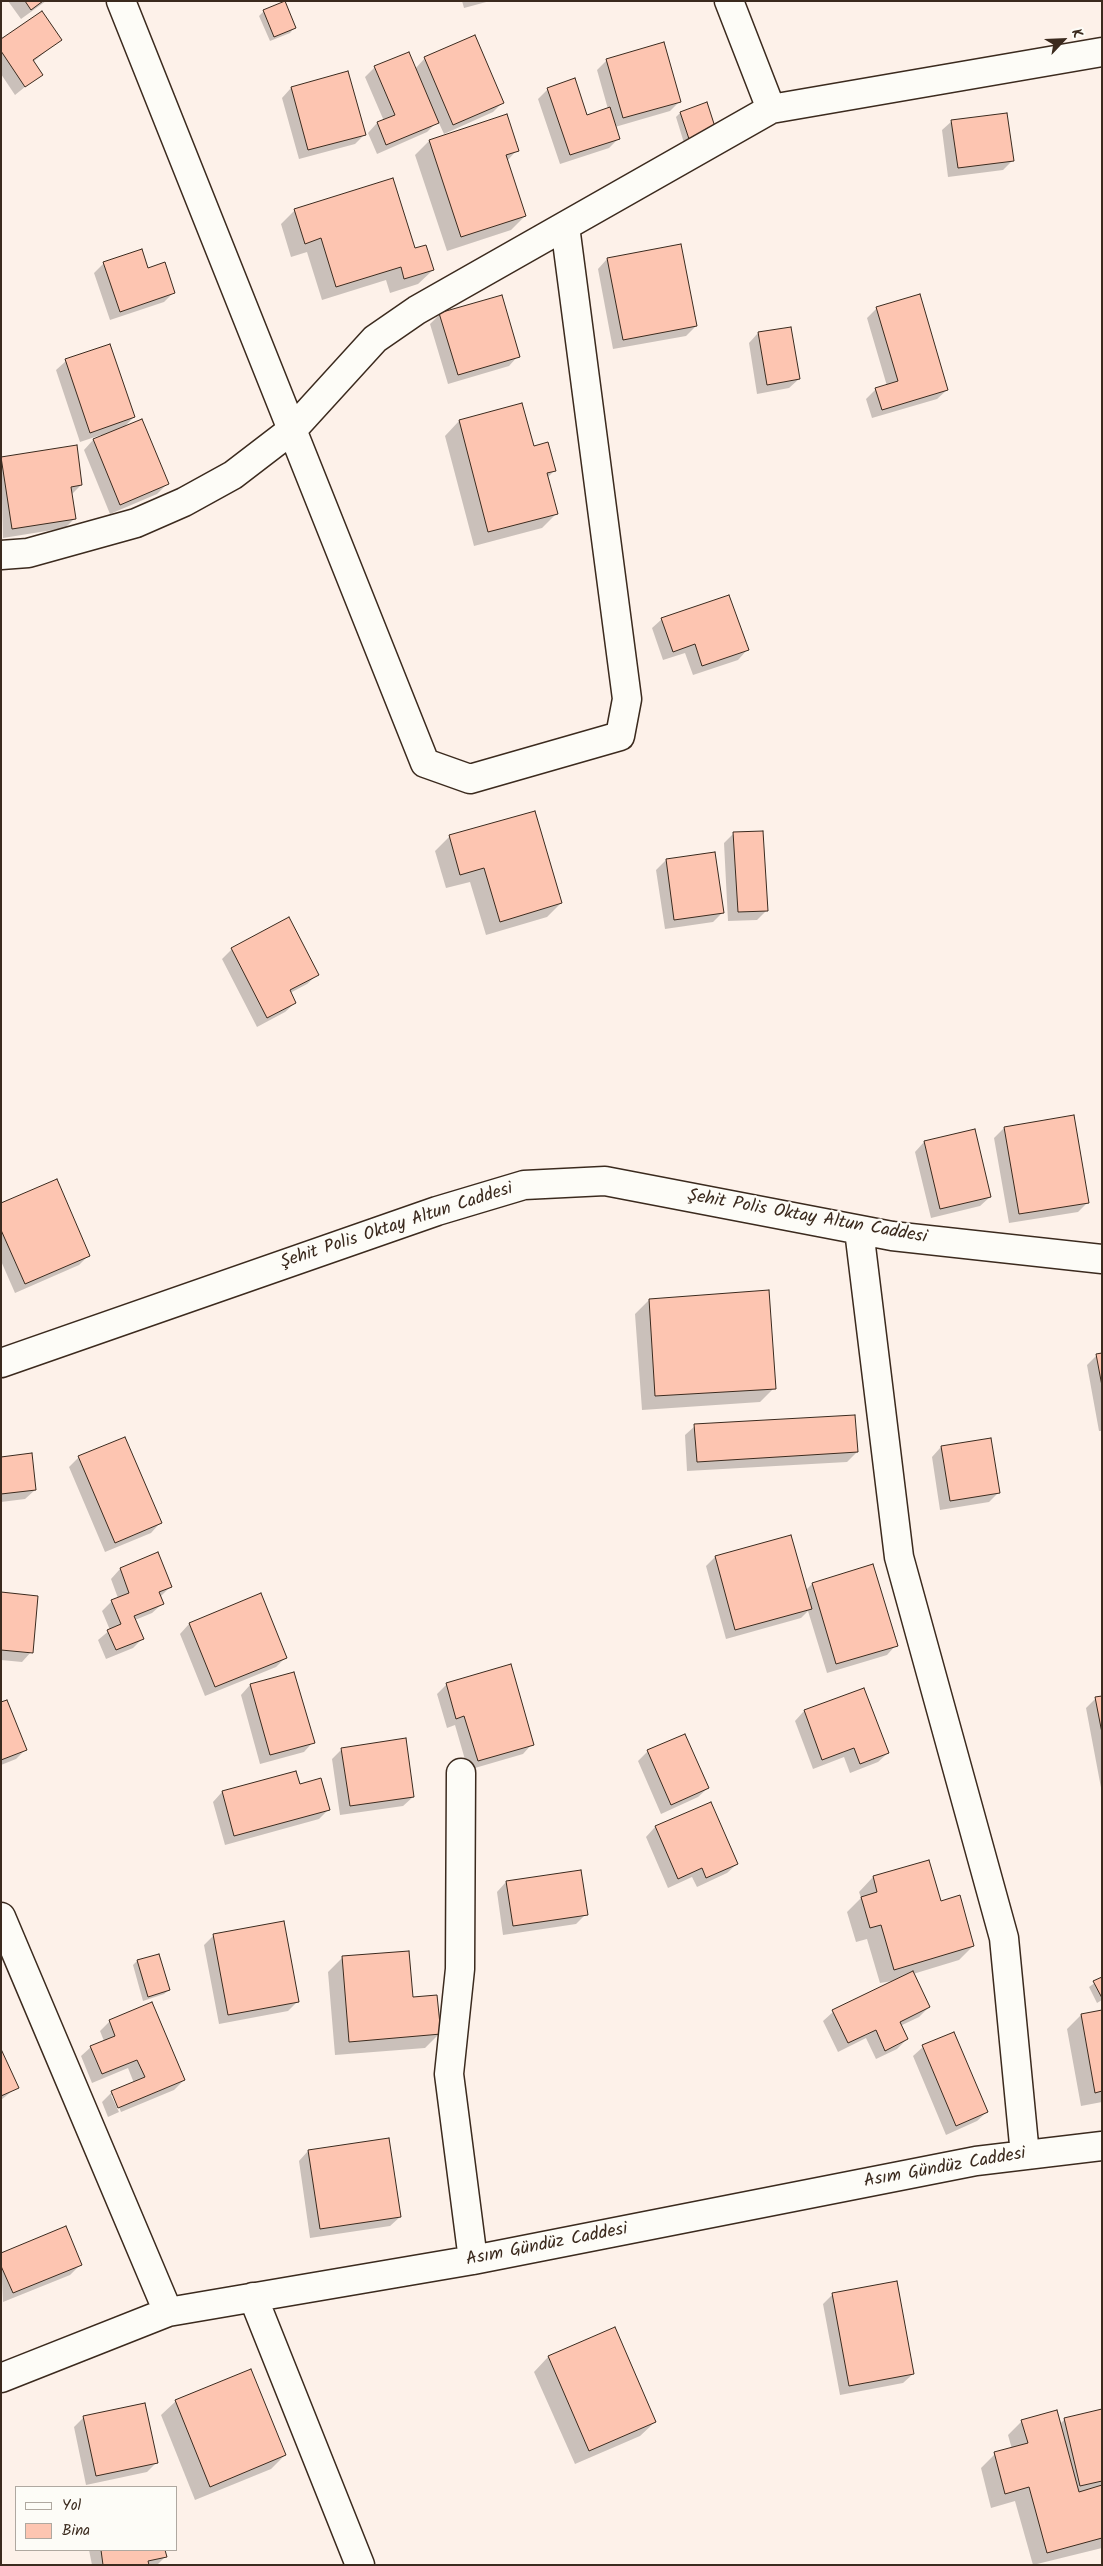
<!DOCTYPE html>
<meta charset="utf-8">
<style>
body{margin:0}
#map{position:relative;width:1103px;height:2566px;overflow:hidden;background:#fdf1e9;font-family:Kalam,sans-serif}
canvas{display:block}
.frame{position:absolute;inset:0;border:2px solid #3b2a1e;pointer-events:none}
.legend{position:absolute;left:15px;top:2486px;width:162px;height:65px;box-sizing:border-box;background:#fdfcf7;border:1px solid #afa8a0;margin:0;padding:6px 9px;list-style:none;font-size:15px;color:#3b2a1e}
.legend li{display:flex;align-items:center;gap:10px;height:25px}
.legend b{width:25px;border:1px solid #afa8a0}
.north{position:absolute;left:1038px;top:15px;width:50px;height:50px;-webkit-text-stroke:4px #fdfcf7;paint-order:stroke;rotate:65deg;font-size:14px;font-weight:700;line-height:20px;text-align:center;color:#3b2a1e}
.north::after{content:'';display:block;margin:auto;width:18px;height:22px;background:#3b2a1e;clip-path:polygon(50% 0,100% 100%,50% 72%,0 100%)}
</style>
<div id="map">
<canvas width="1103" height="2566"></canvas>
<div class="frame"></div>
<ul class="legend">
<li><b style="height:6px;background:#fdfcf7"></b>Yol</li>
<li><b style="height:14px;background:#fdc5b1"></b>Bina</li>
</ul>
<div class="north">K</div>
</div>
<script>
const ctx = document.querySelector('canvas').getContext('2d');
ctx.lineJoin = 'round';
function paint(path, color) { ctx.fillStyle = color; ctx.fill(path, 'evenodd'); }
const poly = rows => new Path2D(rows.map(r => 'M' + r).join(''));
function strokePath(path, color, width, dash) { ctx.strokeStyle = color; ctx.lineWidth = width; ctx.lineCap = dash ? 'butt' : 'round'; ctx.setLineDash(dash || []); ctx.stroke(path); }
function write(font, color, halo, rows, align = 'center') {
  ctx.font = font + ' Kalam,sans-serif'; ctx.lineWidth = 4.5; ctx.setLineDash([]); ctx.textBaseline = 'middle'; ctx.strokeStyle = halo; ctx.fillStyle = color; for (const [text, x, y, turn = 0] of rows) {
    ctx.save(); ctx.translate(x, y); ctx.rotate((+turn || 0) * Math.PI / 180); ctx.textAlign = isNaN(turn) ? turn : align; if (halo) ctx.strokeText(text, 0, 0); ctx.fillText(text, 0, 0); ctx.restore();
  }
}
const shadow = poly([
 [8,1,46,1,21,19],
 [462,1,490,1,464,8],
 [264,11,294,28,290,33,270,41,259,16],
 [1,40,60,40,33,62,41,74,15,95,1,74],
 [425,58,503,102,493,112,444,134,438,121,427,132,377,154,368,133,377,123,384,121,365,77,375,67,415,69],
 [607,60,679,102,670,111,615,127,619,138,609,148,560,164,538,99,548,89,586,116,608,109,597,70],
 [291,88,365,134,355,144,299,159,282,98],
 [680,113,714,130,684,143,676,117],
 [506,116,517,150,507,161,525,216,511,230,447,251,415,155,429,141],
 [952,121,1012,161,1003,170,948,177,942,130],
 [295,210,415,250,433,270,418,284,390,293,386,280,322,300,307,252,291,257,281,224],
 [607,259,696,326,686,336,613,349,598,269],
 [104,263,147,269,174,292,164,302,110,320,94,273],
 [876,309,947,390,937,399,872,418,866,399,876,389,887,386,867,318],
 [440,314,518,356,509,366,448,384,430,324],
 [758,333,799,379,789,388,757,394,749,343],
 [66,361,134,417,123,428,167,484,157,494,110,514,84,450,93,440,101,437,101,435,80,442,56,370],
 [459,421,555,470,547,478,556,514,542,528,474,546,445,436],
 [1,458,81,485,71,495,74,519,65,528,3,538],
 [662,619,747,650,738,660,693,675,685,653,663,660,652,628],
 [734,833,767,910,757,920,728,921,724,843],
 [450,836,561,903,547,917,486,935,470,882,446,888,435,851],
 [714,853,723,912,713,922,665,929,656,870,666,860],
 [232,949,317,975,307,984,290,993,295,1003,285,1012,257,1027,222,959],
 [1004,1128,1088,1202,1078,1212,1009,1223,994,1138],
 [924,1142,990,1197,980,1206,931,1218,915,1152],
 [1,1204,89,1255,79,1265,15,1293,1,1261],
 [649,1300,774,1388,760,1402,642,1410,635,1314],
 [1097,1355,1102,1355,1102,1431,1099,1431,1087,1365],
 [695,1426,857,1452,847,1462,687,1471,685,1435],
 [941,1447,999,1492,989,1502,940,1510,932,1457],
 [79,1457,160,1523,151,1533,105,1552,69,1467],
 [1,1458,35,1490,25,1499,1,1502],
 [715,1557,805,1591,812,1584,896,1645,887,1655,827,1673,808,1611,801,1618,726,1639,706,1566],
 [120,1569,170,1587,161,1596,162,1604,152,1613,135,1620,142,1639,133,1648,106,1659,98,1640,110,1630,102,1611,112,1601,118,1598,111,1579],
 [1,1594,31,1652,22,1662,1,1660],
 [260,1595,286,1657,276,1667,205,1696,180,1634,189,1624],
 [447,1684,532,1744,523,1754,468,1770,455,1725,447,1728,437,1694],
 [250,1685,313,1742,304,1752,260,1764,241,1695],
 [1102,1697,1102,1793,1086,1708,1096,1698],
 [1,1703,26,1749,16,1759,1,1765],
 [804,1711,888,1753,878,1762,850,1773,844,1757,813,1769,795,1721],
 [684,1735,708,1788,698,1797,661,1814,638,1761,648,1751],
 [342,1749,413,1797,403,1806,340,1815,332,1759],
 [299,1786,329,1809,319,1819,225,1845,213,1802,222,1792],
 [710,1804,737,1864,727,1873,697,1887,692,1877,668,1888,646,1837,655,1827],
 [873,1877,940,1903,973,1946,959,1960,913,1974,929,2007,919,2017,900,2026,907,2039,897,2049,876,2059,866,2038,838,2052,823,2021,833,2012,898,1980,880,1983,867,1939,856,1942,847,1912,861,1898,859,1892],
 [506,1882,586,1914,576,1924,503,1935,497,1892],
 [213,1936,298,2001,288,2011,219,2024,204,1945],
 [343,1957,412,1999,439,2034,425,2048,335,2055,328,1972],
 [137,1961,169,1990,164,1994,143,2001,133,1965],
 [1102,1978,1102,2000,1097,2003,1089,1987],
 [1102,2011,1102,2102,1081,2106,1067,2029,1081,2015],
 [110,2021,184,2080,174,2090,121,2112,114,2095,111,2095,119,2112,108,2117,102,2102,112,2092,134,2083,128,2068,92,2083,81,2056,91,2047,104,2041,100,2031],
 [923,2047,987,2112,977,2121,946,2135,913,2056],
 [1,2052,17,2087,1,2100],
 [308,2151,400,2217,390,2226,310,2238,299,2161],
 [1,2255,80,2265,70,2275,3,2302],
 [833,2294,913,2374,903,2383,840,2395,823,2304],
 [614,2329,655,2422,640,2436,575,2464,534,2372,548,2357],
 [176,2401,285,2455,271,2469,195,2500,161,2415],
 [144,2404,157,2462,147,2472,86,2485,74,2427,83,2418],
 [1102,2410,1102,2548,1033,2565,1015,2501,991,2508,981,2468,995,2454,1012,2449,1008,2435,1022,2421,1059,2425,1065,2419],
 [89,2550,164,2550,165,2557,157,2565,92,2565]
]);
const building = poly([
 [25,1,43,1,31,10,25,1],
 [285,1,296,28,274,37,263,10,285,1],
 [42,11,62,40,33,60,43,75,25,87,1,51,1,39,42,11],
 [475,35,504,103,453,125,424,57,475,35],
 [664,42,681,102,623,118,606,59,664,42],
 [409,52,439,123,386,145,377,122,395,115,374,66,409,52],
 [348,71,366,135,308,150,291,87,348,71],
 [575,78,587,115,610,107,620,139,570,155,547,88,575,78],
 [707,102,716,130,689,139,680,112,707,102],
 [1007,113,1014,161,958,168,951,120,1007,113],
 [507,114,519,151,506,155,526,216,461,237,429,140,507,114],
 [393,178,415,248,426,245,434,270,404,279,401,267,336,287,321,238,305,244,294,209,393,178],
 [681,244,697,326,623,340,607,258,681,244],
 [142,249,148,268,165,262,175,293,120,312,103,262,142,249],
 [920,294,948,390,882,410,875,388,898,381,876,307,920,294],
 [502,295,520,357,458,375,439,313,502,295],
 [791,327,800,379,767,385,758,332,791,327],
 [110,344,135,417,90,433,65,359,110,344],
 [522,403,534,446,548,442,556,471,547,473,558,514,488,532,459,420,522,403],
 [142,419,169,484,120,505,93,439,142,419],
 [77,445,82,485,71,487,76,519,12,529,1,457,77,445],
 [729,595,749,650,702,666,695,644,673,652,661,618,729,595],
 [535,811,562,903,500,922,484,868,460,875,449,835,535,811],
 [763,831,768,911,738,912,733,832,763,831],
 [715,852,724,913,674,920,666,859,715,852],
 [289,917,319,975,290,990,296,1003,267,1018,231,948,289,917],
 [1074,1115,1089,1203,1019,1214,1004,1127,1074,1115],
 [975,1129,991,1197,940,1209,924,1141,975,1129],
 [57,1179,90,1256,25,1284,1,1230,1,1203,57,1179],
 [769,1290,776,1389,655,1396,649,1299,769,1290],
 [1102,1353,1102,1386,1096,1354,1102,1353],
 [855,1415,858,1452,697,1462,694,1424,855,1415],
 [125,1437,162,1523,115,1543,78,1456,125,1437],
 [991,1438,1000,1493,950,1501,941,1446,991,1438],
 [32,1453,36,1490,1,1494,1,1457,32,1453],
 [791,1535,812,1609,735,1630,715,1556,791,1535],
 [158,1552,172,1587,159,1592,164,1604,134,1616,144,1639,116,1650,107,1630,121,1624,111,1600,129,1593,120,1568,158,1552],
 [873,1564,898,1646,836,1664,812,1583,873,1564],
 [1,1592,38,1596,33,1653,1,1650,1,1592],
 [261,1593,287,1658,215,1687,189,1623,261,1593],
 [511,1664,534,1745,478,1761,464,1716,456,1719,446,1683,511,1664],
 [294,1672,315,1743,270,1755,250,1684,294,1672],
 [864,1688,889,1753,860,1764,854,1748,822,1760,804,1710,864,1688],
 [1102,1696,1102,1733,1095,1697,1102,1696],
 [7,1700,27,1750,1,1760,1,1702,7,1700],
 [685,1734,709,1788,671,1805,647,1750,685,1734],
 [406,1738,414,1797,350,1806,341,1748,406,1738],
 [296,1771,300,1784,321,1778,330,1810,234,1836,222,1791,296,1771],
 [711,1802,738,1864,706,1878,702,1868,678,1879,655,1826,711,1802],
 [929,1860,941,1901,960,1895,974,1946,894,1970,881,1925,870,1928,861,1897,877,1892,873,1876,929,1860],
 [581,1870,588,1915,513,1926,506,1881,581,1870],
 [284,1921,299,2002,228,2015,213,1934,284,1921],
 [409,1951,413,1997,437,1995,441,2034,349,2042,342,1956,409,1951],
 [159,1954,170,1990,148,1997,137,1960,159,1954],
 [913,1971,930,2007,900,2022,908,2039,885,2051,876,2030,848,2043,832,2010,913,1971],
 [1102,1977,1102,1998,1093,1981,1102,1977],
 [152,2002,185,2080,118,2108,111,2091,145,2077,137,2060,102,2074,90,2046,115,2036,109,2020,152,2002],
 [1102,2010,1102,2091,1095,2093,1081,2014,1102,2010],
 [954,2032,988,2112,956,2126,922,2045,954,2032],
 [1,2049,19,2088,1,2096,1,2049],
 [389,2138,401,2217,320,2229,308,2150,389,2138],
 [66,2226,82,2265,13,2293,1,2266,1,2253,66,2226],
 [897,2281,914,2374,849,2386,832,2293,897,2281],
 [615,2327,656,2422,589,2451,548,2356,615,2327],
 [251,2369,286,2455,210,2487,175,2400,251,2369],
 [145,2403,158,2463,96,2476,83,2416,145,2403],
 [1102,2409,1102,2481,1080,2486,1064,2418,1102,2409],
 [1057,2410,1079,2492,1102,2485,1102,2538,1047,2553,1029,2487,1005,2494,994,2452,1028,2443,1021,2420,1057,2410],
 [101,2550,165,2550,167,2557,148,2561,149,2565,103,2565,101,2550]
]);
const minor = poly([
 [121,1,425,763,470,779,620,736,627,699,565,226],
 [729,1,771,109],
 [1,555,28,553,136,523,184,502,233,475,293,429,375,339,417,310,771,109,1102,52],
 [859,1230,899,1557,1004,1938,1025,2155],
 [1,1363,437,1211,524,1185,605,1181,892,1236,1102,1259],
 [461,1773,460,1969,449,2074,473,2260],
 [1,1917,168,2312],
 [253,2297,360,2565],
 [1,2378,168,2312,473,2260,976,2161,1102,2146]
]);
const streetNames = [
 ["Şehit Polis Oktay Altun Caddesi",807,1218,10],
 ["Şehit Polis Oktay Altun Caddesi",397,1227,-18],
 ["Asım Gündüz Caddesi",945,2169,-10],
 ["Asım Gündüz Caddesi",547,2246,-11]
];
paint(shadow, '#0003');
paint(building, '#fdc5b1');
strokePath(building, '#3b2a1e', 1);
strokePath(minor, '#3b2a1e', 31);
strokePath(minor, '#fdfcf7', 28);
write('18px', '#3b2a1e', '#fdfcf7', streetNames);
</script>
